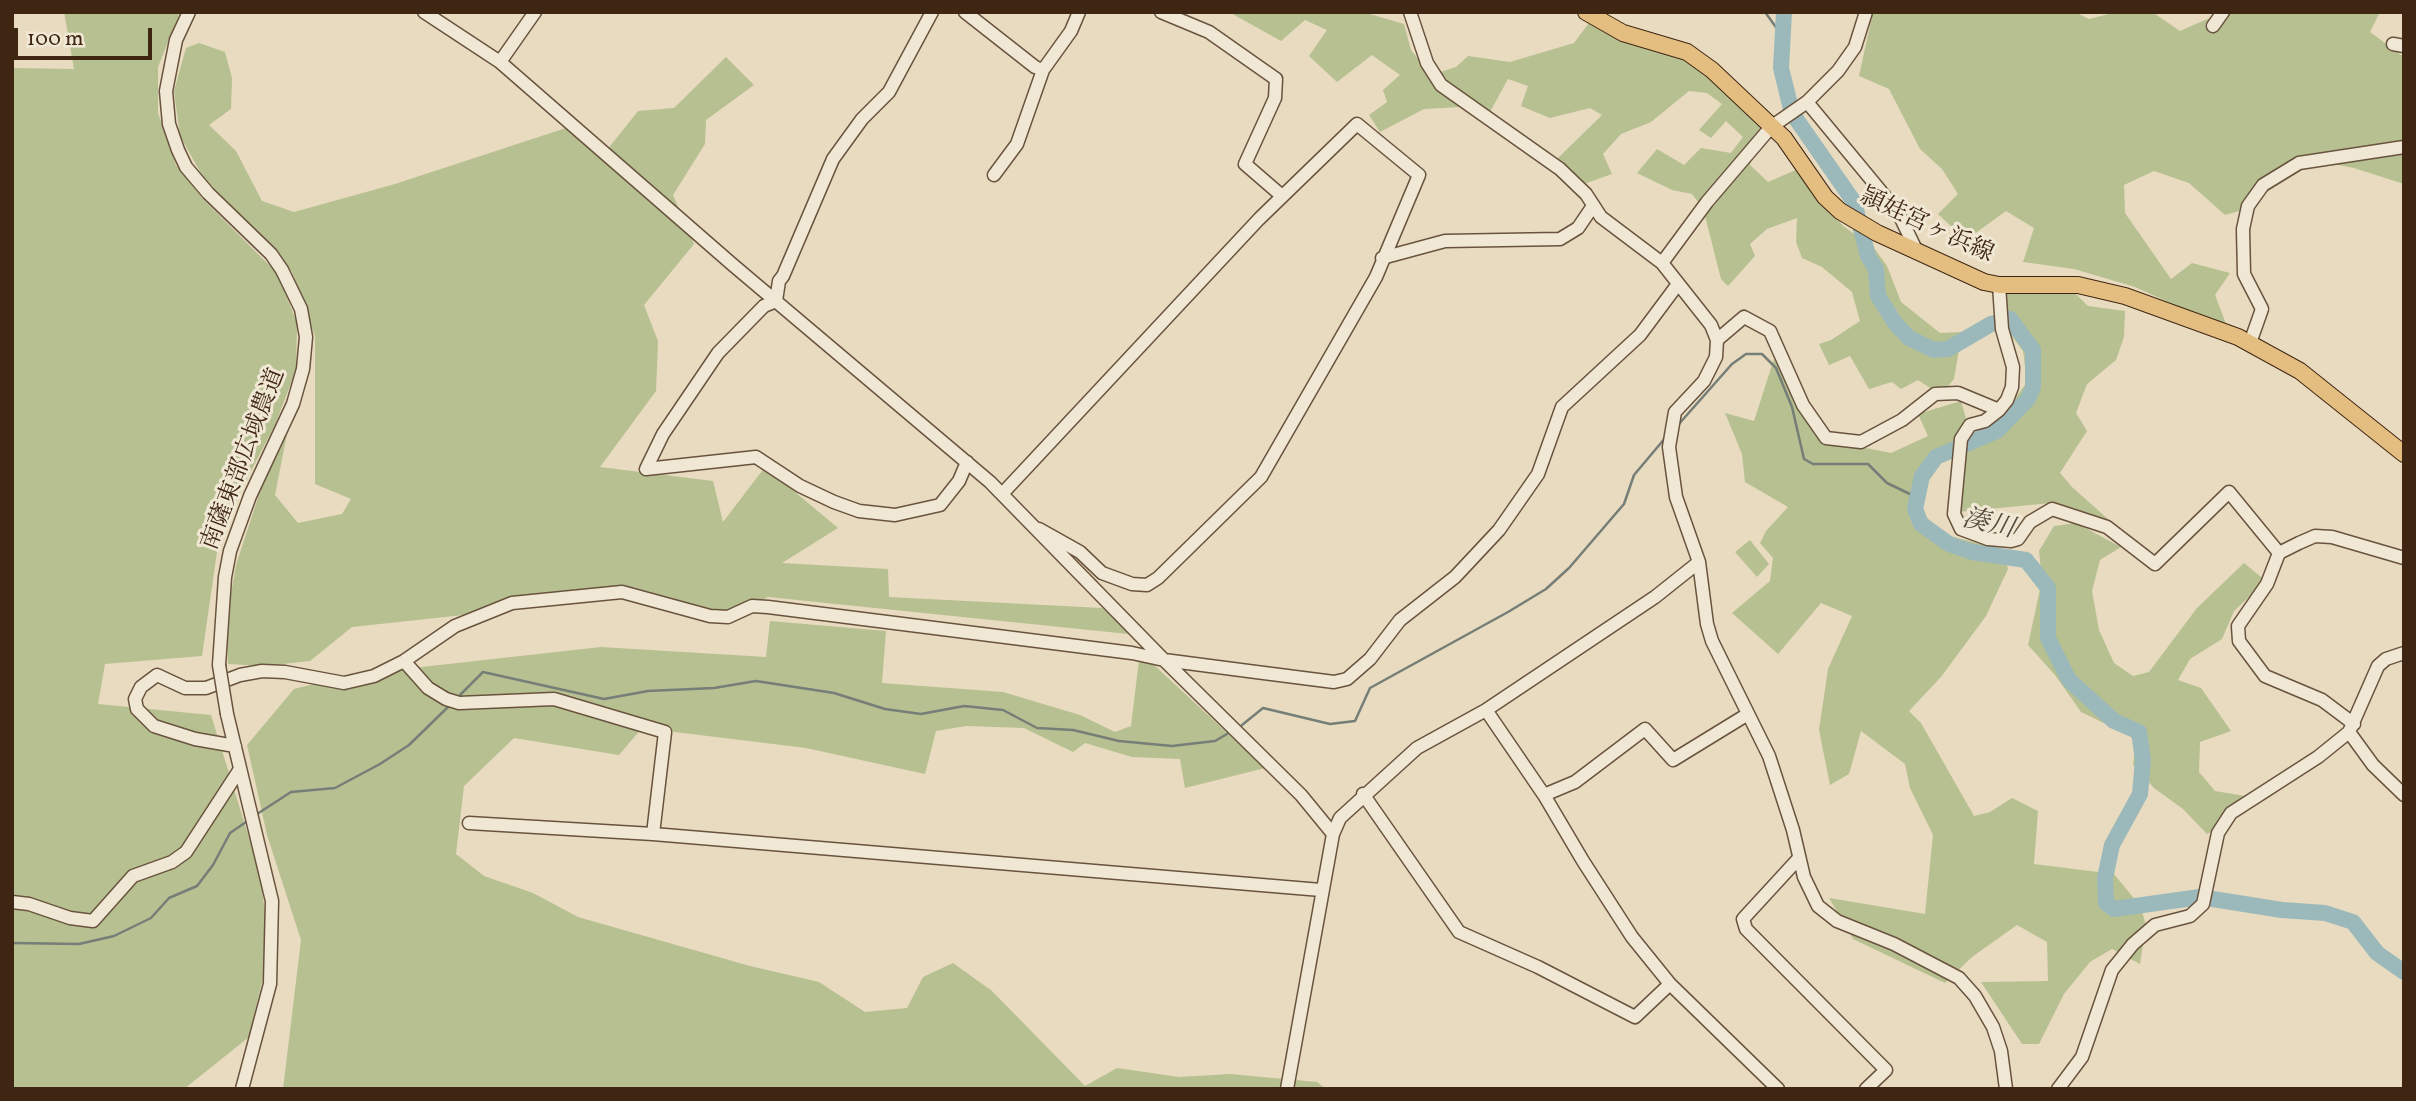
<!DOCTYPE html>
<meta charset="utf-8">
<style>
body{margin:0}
#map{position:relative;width:2416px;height:1101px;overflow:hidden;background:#e8dbbf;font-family:Vollkorn,serif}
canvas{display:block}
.frame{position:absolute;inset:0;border:14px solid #3f2613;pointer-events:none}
.scale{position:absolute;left:14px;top:28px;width:138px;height:32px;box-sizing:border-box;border:4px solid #3f2613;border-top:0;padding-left:9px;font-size:21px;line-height:24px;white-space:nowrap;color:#3f2613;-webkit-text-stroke:5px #f0e8d5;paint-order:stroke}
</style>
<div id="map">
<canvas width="2416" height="1101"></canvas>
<div class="frame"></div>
<div class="scale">100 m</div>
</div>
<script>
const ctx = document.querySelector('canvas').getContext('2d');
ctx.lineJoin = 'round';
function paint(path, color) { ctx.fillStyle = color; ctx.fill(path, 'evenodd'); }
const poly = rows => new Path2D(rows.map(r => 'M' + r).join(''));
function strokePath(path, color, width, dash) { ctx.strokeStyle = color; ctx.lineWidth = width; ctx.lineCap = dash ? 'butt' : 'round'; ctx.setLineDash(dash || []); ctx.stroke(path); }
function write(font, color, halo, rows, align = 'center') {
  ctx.font = font + ' Vollkorn,"Noto Serif JP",serif'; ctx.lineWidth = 6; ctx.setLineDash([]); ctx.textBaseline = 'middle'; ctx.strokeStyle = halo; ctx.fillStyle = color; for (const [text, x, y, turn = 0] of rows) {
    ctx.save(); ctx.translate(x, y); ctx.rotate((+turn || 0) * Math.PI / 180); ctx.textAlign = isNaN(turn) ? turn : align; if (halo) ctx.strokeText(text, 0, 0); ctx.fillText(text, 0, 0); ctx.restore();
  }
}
const green = poly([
 [64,12,180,12,158,67,158,113,176,165,202,198,278,274,297,323,296,370,275,425,241,490,217,552,202,656,105,664,98,704,211,715,259,870,266,918,265,969,249,1037,184,1089,12,1089,12,68,74,69],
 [1229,12,1363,12,1404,24,1411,50,1431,75,1456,67,1468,56,1510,62,1574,43,1589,23,1617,38,1686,57,1764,127,1750,165,1768,182,1798,169,1843,226,1874,248,1887,266,1901,302,1940,333,1962,332,1954,379,1941,395,1918,380,1901,389,1892,382,1869,389,1850,356,1829,365,1819,344,1831,340,1860,321,1852,292,1822,267,1802,258,1796,242,1797,218,1767,229,1750,244,1755,256,1728,286,1721,279,1703,208,1692,194,1672,190,1637,173,1657,149,1684,165,1701,148,1731,153,1743,137,1726,121,1711,138,1699,130,1722,104,1707,93,1689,91,1651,122,1621,134,1603,154,1612,174,1584,184,1558,158,1602,115,1590,108,1550,118,1521,106,1528,86,1508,79,1490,112,1460,107,1424,109,1380,132,1369,115,1387,102,1383,90,1400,75,1372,55,1337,82,1309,56,1327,30,1305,20,1281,41],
 [1873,12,2075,12,2089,19,2117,12,2152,12,2180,31,2223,12,2380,12,2370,32,2404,57,2404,184,2354,168,2317,161,2262,195,2246,209,2225,215,2189,183,2154,171,2124,185,2125,213,2171,279,2192,263,2230,273,2215,295,2228,329,2135,287,2074,269,2023,262,2034,228,2006,211,1966,240,1938,214,1958,194,1942,169,1920,149,1889,89,1859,76],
 [199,43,225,52,232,78,231,109,209,125,236,151,262,201,294,212,395,184,566,128,607,150,638,111,674,108,726,57,754,85,706,120,705,144,673,195,694,244,644,305,658,341,656,391,600,467,713,481,723,522,765,467,838,528,782,563,888,569,889,597,1102,608,1138,635,768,597,736,613,689,606,622,587,482,613,352,627,310,661,264,666,228,664,226,622,236,565,263,482,287,434,275,495,298,523,342,514,351,499,315,484,315,336,292,272,274,248,203,177,180,136,174,91,186,48],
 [2074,292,2088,306,2125,311,2124,337,2116,360,2087,384,2076,413,2087,431,2060,473,2072,487,2118,528,2051,503,1958,512,1961,466,1972,440,2004,414,2027,382,2023,351,2003,324,1995,294],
 [1774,359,1818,431,1861,447,1891,453,1928,436,1918,414,1961,401,1968,425,1930,479,1916,508,1946,535,2004,550,2008,569,1986,616,1941,677,1909,711,1921,723,1974,816,1990,812,2012,798,2038,811,2034,864,2114,874,2141,907,2146,926,2140,964,2112,949,2090,962,2064,994,2039,1044,2022,1044,1981,982,2048,981,2047,942,2017,925,1972,957,1945,983,1853,939,1829,898,1925,914,1933,835,1910,788,1905,764,1861,731,1849,774,1830,785,1819,730,1828,669,1852,616,1821,603,1778,654,1732,613,1770,581,1773,558,1760,543,1766,531,1788,507,1745,482,1742,454,1725,413,1754,421],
 [2076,523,2121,547,2100,560,2092,591,2099,630,2114,663,2133,676,2149,672,2197,608,2244,563,2266,581,2234,611,2222,639,2190,659,2178,680,2201,688,2231,731,2200,742,2199,772,2215,791,2257,798,2232,821,2207,834,2183,809,2154,788,2133,765,2137,739,2081,712,2055,675,2028,645,2042,580,2039,551,2054,526],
 [1750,540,1769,564,1757,577,1735,552],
 [770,621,886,631,882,683,1003,692,1080,715,1115,732,1131,726,1140,652,1265,768,1185,788,1180,759,1132,757,1085,743,1073,752,1024,728,966,726,936,731,925,774,806,748,642,728,619,755,514,738,464,786,456,854,484,876,533,893,578,917,750,966,819,982,865,1012,907,1008,923,977,953,963,992,991,1085,1086,1117,1068,1179,1077,1230,1074,1317,1082,1326,1089,283,1089,301,940,267,835,247,745,294,689,350,675,601,647,766,657]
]);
const stream = poly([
 [1765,12,1783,37],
 [1678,425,1732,364,1746,354,1762,354,1776,368,1792,407,1804,459,1813,464,1868,464,1887,483,1916,497],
 [460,695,483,672,604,699,648,691,714,688,756,681,834,693,885,709,921,714,964,706,1003,710,1037,728,1073,730,1119,741,1172,746,1215,741,1227,734],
 [1242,725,1263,708,1330,724,1355,721,1370,688,1508,612,1546,589,1569,568,1624,504,1634,475,1666,437],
 [254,816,291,792,335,788,380,764,409,745,449,706],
 [12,943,79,944,114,936,151,918,169,898,197,886,213,865,230,833,249,820]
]);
const river = poly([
 [1784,12,1781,68,1792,113,1854,202,1868,256,1876,269,1878,296,1895,323,1909,338,1934,350,1948,349,1991,324,2010,319,2033,350,2033,387,2028,399,1997,431,1936,457,1922,476,1915,509,1921,524,1949,544,1972,552,2026,560,2048,588,2048,638,2069,680,2114,721,2139,732,2143,760,2140,794,2112,845,2105,878,2106,903,2114,909,2200,897,2282,910,2325,913,2353,922,2377,953,2404,972]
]);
const minor = poly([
 [189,12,176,40,166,91,169,124,178,150,186,167,208,193,271,254,282,270,301,309,306,337,303,369,293,404,250,496,230,551,225,577,219,665],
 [424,12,500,62,733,265,990,482,1164,660,1301,795,1333,834,1287,1089],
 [932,12,889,92,862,119,833,159,783,276,779,281,776,301,764,306,718,353,663,434,646,469,756,457,800,486,834,502,859,511,895,515,940,505,959,481,967,462],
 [965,12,1035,67,1043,70,1071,31,1079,12],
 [1161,12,1209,32,1276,79,1275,98,1245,164,1282,196],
 [1410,12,1427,63,1441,85,1560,169,1586,194,1601,217,1662,263,1711,325,1717,340,1716,357,1704,381,1675,412,1669,447,1676,497,1699,562,1707,624,1712,641,1769,756,1793,830,1804,877,1818,906,1837,921,1894,944,1959,978,1975,996,1993,1027,2001,1051,2006,1089],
 [2213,26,2223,12],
 [2393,44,2404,46],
 [500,62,535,12],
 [1807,102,1898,212,1917,252],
 [994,175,1017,144,1043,70],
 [1382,258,1445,241,1560,239,1578,228,1593,206],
 [1662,263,1707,202,1771,127,1807,102,1838,71,1855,47,1866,12],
 [1717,340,1744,317,1770,331,1803,405,1826,438,1861,442,1902,420,1935,394,1958,393,1999,410,2007,400,2012,387,2013,367,2002,329,1999,285],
 [2250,343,2262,309,2244,274,2243,229,2248,206,2263,185,2299,163,2404,147],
 [1999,410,1985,421,1970,425,1961,439,1954,514,1961,529,1988,539,2011,541,2018,539,2030,522,2052,509,2107,527,2155,564,2229,492,2279,553],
 [1002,494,1259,219,1357,124,1419,175,1376,277,1261,477,1158,578,1147,585,1132,584,1102,573,1080,552,1039,529],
 [404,661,428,688,446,699,459,703,554,699,665,732,653,834],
 [1486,710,1544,795,1583,861,1632,937,1670,984,1778,1089],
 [227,714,272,901,270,984,242,1089],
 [2354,724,2322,700,2265,676,2239,641,2238,626,2267,584,2279,553,2299,543,2315,536,2332,537,2404,558],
 [2349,732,2373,765,2404,795],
 [235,746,195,739,154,726,137,709,135,699,141,687,157,675,185,688,206,688,240,675,262,671,285,672,344,683,374,676,404,661,455,626,512,603,622,592,710,616,728,617,752,606,768,607,1132,653,1164,660,1256,672,1334,682,1347,679,1370,659,1400,620,1455,577,1499,530,1538,474,1562,407,1640,335,1678,284],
 [1363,794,1459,932,1538,967,1635,1017,1670,984],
 [1544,795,1575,782,1645,729,1673,760,1748,714],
 [469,823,653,834,1321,890],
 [1333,834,1340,818,1417,748,1486,710,1655,597,1699,562],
 [1799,858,1743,919,1746,929,1886,1070,1866,1089],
 [12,902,29,904,70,918,93,921,133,876,172,862,186,852,240,769],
 [2058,1089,2082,1057,2112,970,2133,944,2155,925,2190,916,2203,904,2218,833,2231,813,2318,757,2349,732,2378,666,2386,659,2404,653]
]);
const major = poly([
 [1586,12,1623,33,1687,52,1712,70,1784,138,1825,197,1840,211,1877,233,1984,282,1999,285,2078,285,2125,296,2238,337,2300,371,2404,454]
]);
const minorBridge = poly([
 [219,665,227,714]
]);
const streetNames = [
 ["頴娃宮ヶ浜線",1926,227,25],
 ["南薩東部広域農道",245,460,-69]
];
const waterNames = [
 ["湊川",1988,526,13]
];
paint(green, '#b7c091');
strokePath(stream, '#767e78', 2.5);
strokePath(river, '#9bb9bb', 16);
strokePath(minor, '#69533e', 15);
strokePath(major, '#3f2613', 18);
strokePath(minor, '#f0e8d5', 12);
strokePath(major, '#e4be80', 16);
strokePath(minorBridge, '#69533e', 15, []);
strokePath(minorBridge, '#f0e8d5', 12);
write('24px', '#3f2613', '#f0e8d5', streetNames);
write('italic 26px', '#564b3d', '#f0e8d5', waterNames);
</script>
